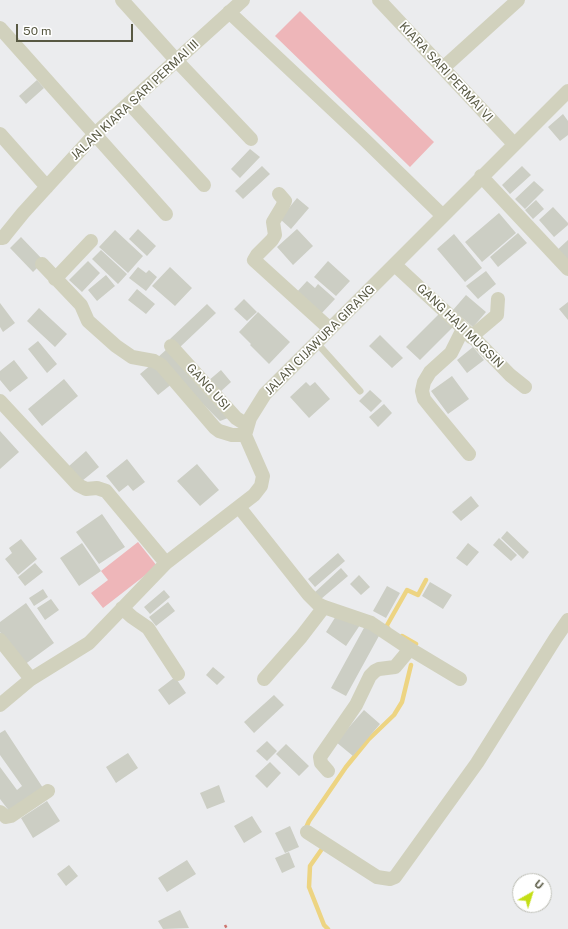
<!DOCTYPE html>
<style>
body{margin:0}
#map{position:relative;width:568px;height:929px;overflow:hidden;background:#ebecee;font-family:"Public Sans",sans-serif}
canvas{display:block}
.north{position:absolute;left:512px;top:873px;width:40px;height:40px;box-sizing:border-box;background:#fff;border:1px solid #bcbdb4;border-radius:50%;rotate:39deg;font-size:11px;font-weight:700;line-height:16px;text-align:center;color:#585943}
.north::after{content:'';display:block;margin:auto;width:14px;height:18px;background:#c4de15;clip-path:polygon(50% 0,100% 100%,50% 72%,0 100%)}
.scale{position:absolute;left:16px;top:24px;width:117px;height:18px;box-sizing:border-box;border:2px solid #585943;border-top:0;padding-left:5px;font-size:12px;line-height:14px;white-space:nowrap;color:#585943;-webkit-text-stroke:3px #fff;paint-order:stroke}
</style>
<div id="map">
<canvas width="568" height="929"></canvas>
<div class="north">U</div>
<div class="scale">50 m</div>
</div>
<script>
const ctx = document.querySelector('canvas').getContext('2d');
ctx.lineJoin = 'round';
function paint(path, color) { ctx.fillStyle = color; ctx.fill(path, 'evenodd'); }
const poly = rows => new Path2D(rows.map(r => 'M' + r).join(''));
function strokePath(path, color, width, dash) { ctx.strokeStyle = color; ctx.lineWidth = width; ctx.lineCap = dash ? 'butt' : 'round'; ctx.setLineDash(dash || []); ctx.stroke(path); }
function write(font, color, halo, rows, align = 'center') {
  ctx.font = font + ' "Public Sans",sans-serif'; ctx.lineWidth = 3.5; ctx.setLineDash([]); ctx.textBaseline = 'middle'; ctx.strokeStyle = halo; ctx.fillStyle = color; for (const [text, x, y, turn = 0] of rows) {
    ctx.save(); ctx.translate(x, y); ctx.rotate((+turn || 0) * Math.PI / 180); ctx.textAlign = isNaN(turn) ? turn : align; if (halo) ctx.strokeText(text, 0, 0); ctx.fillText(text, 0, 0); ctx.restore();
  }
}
const green = poly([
 [300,11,434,142,410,167,275,36],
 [138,542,157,566,103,608,91,593,108,580,101,571]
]);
const stream = poly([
 [388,628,386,627,407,590,418,595,426,580],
 [402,636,416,644],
 [305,830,309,821,346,767,368,740,394,715,402,702,411,665],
 [323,845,324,846,310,866,309,887,324,925,328,929]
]);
const building = poly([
 [37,80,44,88,26,104,19,96],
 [563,114,568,121,568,135,560,141,548,127],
 [250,149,260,157,240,178,231,169],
 [262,166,270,174,243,199,235,191],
 [522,166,531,175,510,194,502,185],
 [534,181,544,190,525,209,515,199],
 [297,198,309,208,291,229,280,219],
 [536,200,544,209,533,219,525,210],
 [553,207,568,223,568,225,554,237,539,220],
 [499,213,516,233,482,262,465,242],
 [138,229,156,246,147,256,129,239],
 [297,229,313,246,293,265,277,247],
 [115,230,143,256,128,273,99,247],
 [518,233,527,243,498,267,490,257],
 [454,234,482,268,465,282,437,249],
 [21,237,44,261,33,272,10,248],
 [568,240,568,260,555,252],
 [101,250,127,274,118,284,92,259],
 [88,261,100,273,82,292,69,280],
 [328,261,350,281,336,296,314,277],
 [138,267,146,273,149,270,157,277,146,291,129,278],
 [170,267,192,288,175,306,152,286],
 [486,271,496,284,478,299,466,286],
 [106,275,115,286,97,301,88,290],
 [307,281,315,288,318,284,335,299,320,315,295,294],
 [137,289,155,304,146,314,128,300],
 [466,295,486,312,473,327,453,310],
 [244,299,257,312,247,321,234,309],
 [568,302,568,320,559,309],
 [0,303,15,323,3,332,0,327],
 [207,304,216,313,179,348,170,339],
 [39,308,67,334,55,347,27,321],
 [258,312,290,342,269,364,250,345,251,344,239,332],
 [439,314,453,327,420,360,406,347],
 [380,335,403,358,392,368,369,346],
 [38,341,57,364,47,373,28,349],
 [473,347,484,360,467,373,457,360],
 [167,349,228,418,220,421,157,358],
 [14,360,28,378,10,392,0,380,0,371],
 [152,364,173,383,158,395,140,374],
 [221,370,231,382,219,393,208,381],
 [452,376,469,399,448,414,431,391],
 [64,379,78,396,42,426,28,409],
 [306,382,310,386,315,382,330,399,309,418,290,397],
 [370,390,382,401,371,412,359,401],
 [384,404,392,413,378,427,369,417],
 [0,431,19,452,0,469],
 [86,451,99,467,82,481,69,466],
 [127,459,145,482,133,491,128,485,119,492,106,476],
 [197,464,219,490,200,506,177,481],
 [471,496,479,506,461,521,452,512],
 [102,514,125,547,99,564,76,532],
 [507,531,529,552,523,559,501,538],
 [499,538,517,555,511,561,493,545],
 [21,539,37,559,18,575,5,559,12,553,9,548],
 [82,543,101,571,79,586,60,558],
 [468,543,479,552,467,566,456,558],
 [338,553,345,561,315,587,308,579],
 [35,563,43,572,25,586,18,577],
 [341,568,348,576,321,599,314,593],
 [359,575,370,587,361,595,350,584],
 [430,582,452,595,443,609,422,596],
 [387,586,400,593,386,618,373,611],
 [43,589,48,597,34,606,29,598],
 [164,590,170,597,150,614,144,607],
 [51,599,59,610,45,620,37,608],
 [168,602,175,611,156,626,149,617],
 [26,603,54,643,24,665,0,632,0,622],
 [336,616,360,625,346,646,326,632],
 [365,626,380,634,346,696,331,688],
 [213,667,225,677,217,685,206,675],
 [175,677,186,693,169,705,158,690],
 [274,695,284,705,254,733,244,722],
 [364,710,380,724,353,756,336,742],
 [5,730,43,788,10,812,0,799,0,767,17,790,22,786,0,755,0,733],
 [267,741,277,751,267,761,256,751],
 [286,744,309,766,299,776,276,754],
 [128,753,138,768,116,783,106,767],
 [270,762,281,773,267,788,255,776],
 [219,785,225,802,207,809,200,793],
 [47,801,60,821,33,838,21,818],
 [252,816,262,832,244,843,234,826],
 [290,826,299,847,285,853,275,833],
 [289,852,295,867,282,873,275,858],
 [187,860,196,874,167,892,158,878],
 [69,865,78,876,66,886,57,874],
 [180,910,189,928,163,929,158,921]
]);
const path = poly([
 [225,925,227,929]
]);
const service = poly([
 [316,342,360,391]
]);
const minor = poly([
 [122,0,176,60,251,139],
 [379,0,514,144],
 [229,12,365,140,443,216],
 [0,28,166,214],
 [443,68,518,0],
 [129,103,204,185],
 [0,134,47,187],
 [481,176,568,269],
 [279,194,285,201,282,207,273,222,275,235,272,240,257,255,254,260,330,329],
 [0,238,3,238,6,234,23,213,95,134,243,0],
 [42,264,81,305,88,321,116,346,132,357,154,361,161,365,215,428,219,431,232,435,245,435],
 [395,265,478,342,510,375,525,387],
 [55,279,91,241],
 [463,329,451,353,430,372,424,382,422,391,424,399,432,409,469,454],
 [471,337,497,315,498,299],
 [171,346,236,418,247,425],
 [0,401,78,485,86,489,97,488,106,491,166,563],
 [239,507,308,594,318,604,324,607,371,623,410,649,460,679],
 [122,608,132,617,148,628,178,674],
 [0,640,31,679],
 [264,679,301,637,324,607],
 [0,705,31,679,89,643,166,563,254,495,261,486,263,476,245,435,250,418,265,394,568,91],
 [328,771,321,763,320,757,356,705,370,676,375,671,379,669,395,667,410,649],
 [0,812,6,817,11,816,48,791],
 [307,832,377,877,390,879,395,877,477,763,555,639,568,620]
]);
const streetNames = [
 ["KIARA SARI PERMAI VI",446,72,47],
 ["JALAN KIARA SARI PERMAI III",135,100,-43],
 ["GANG HAJI MUGSIN",460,326,44],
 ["JALAN CIJAWURA GIRANG",320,340,-45],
 ["GANG USI",208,387,48]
];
paint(green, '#eeb6b9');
strokePath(stream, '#edd482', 4.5);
paint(building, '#cccec4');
strokePath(path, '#cd756e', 2.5, [3, 2]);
strokePath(service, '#d1d1bd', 7);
strokePath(minor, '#d1d1bd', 14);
write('12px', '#585943', '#fff', streetNames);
</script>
